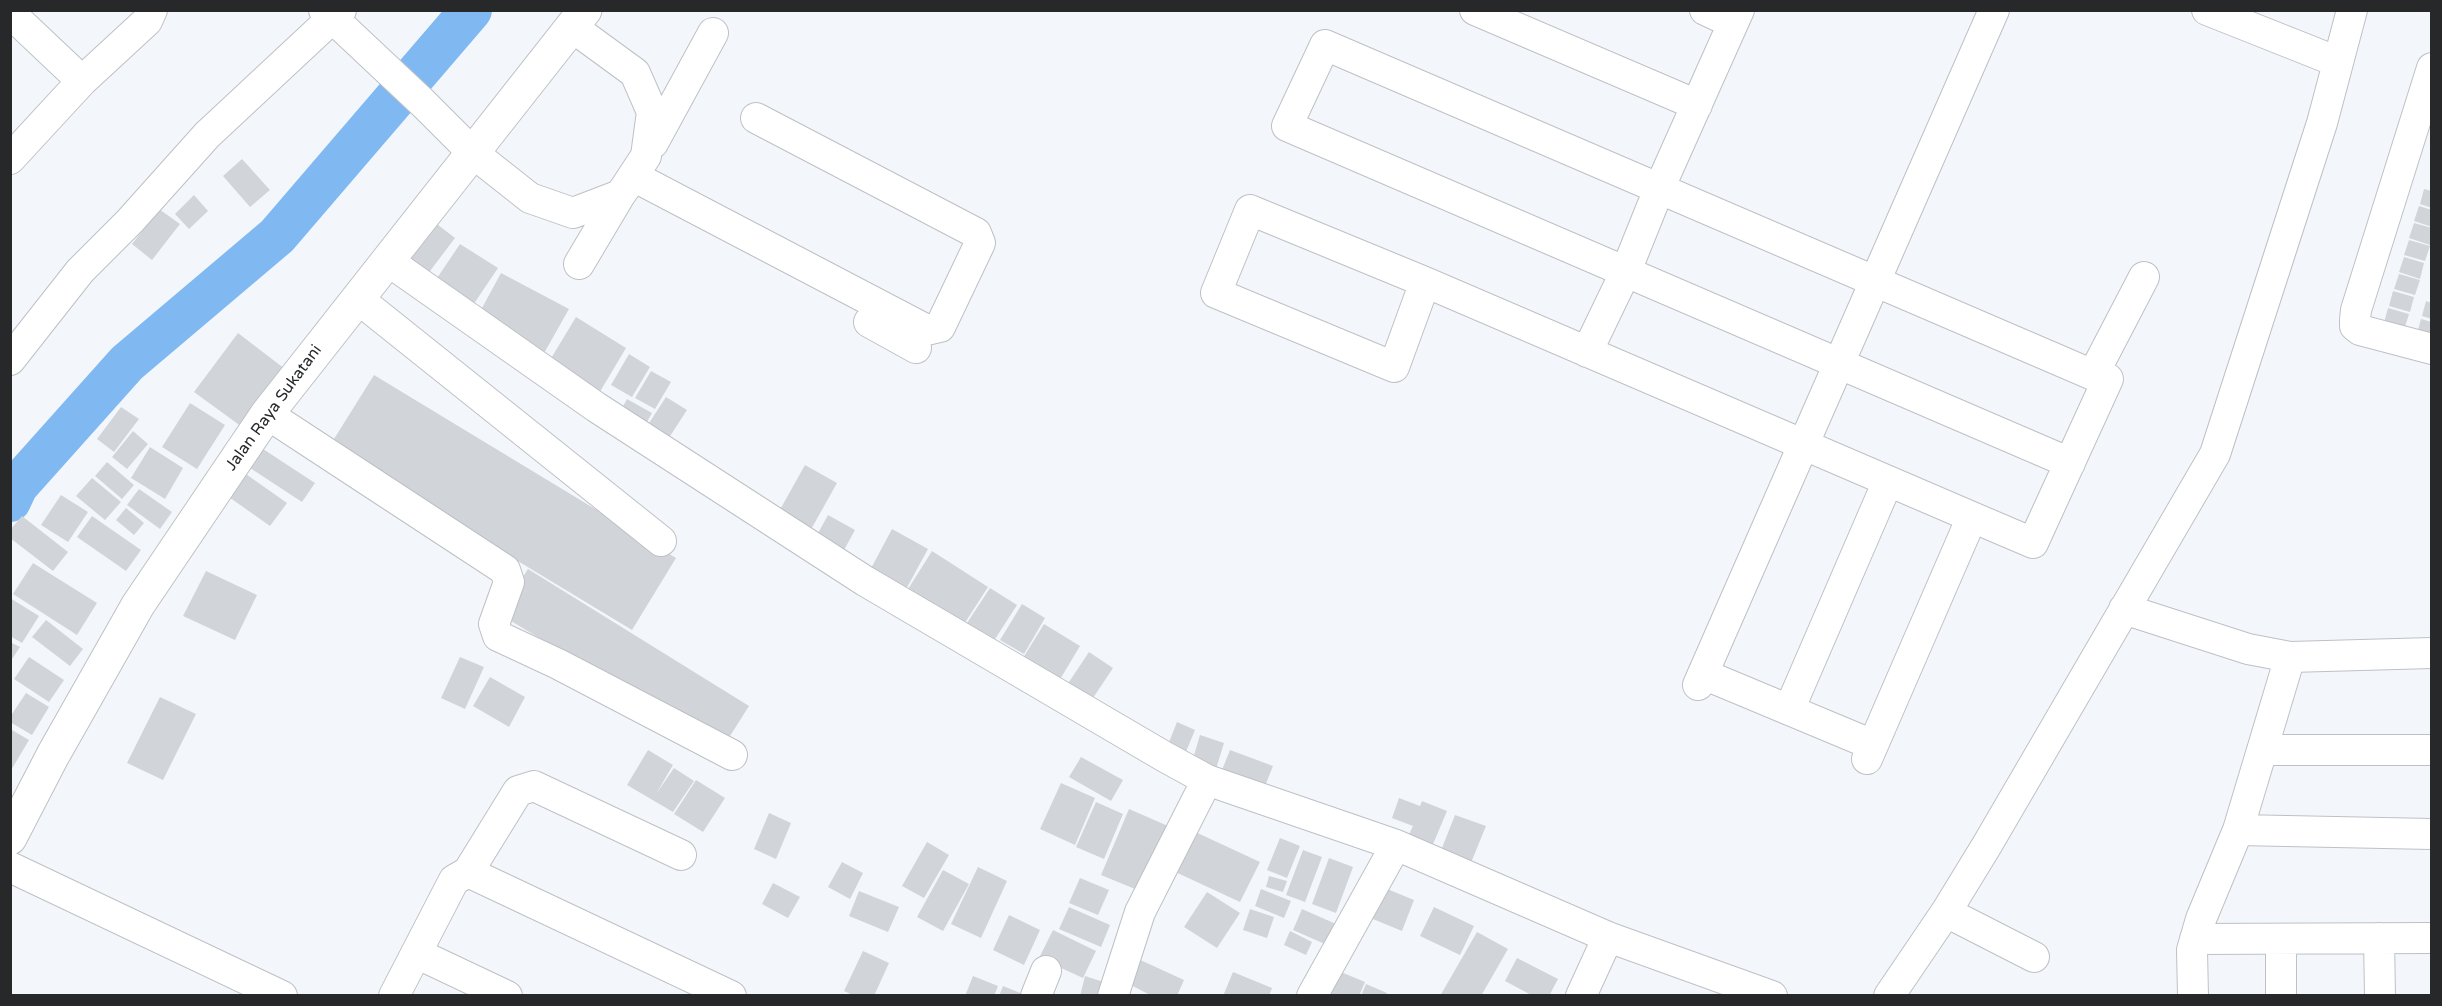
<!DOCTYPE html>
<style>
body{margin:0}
#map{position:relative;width:2442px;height:1006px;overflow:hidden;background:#f3f7fc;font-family:"Varela Round",sans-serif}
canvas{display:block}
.frame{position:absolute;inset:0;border:12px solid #26282a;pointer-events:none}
</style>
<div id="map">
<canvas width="2442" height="1006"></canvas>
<div class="frame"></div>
</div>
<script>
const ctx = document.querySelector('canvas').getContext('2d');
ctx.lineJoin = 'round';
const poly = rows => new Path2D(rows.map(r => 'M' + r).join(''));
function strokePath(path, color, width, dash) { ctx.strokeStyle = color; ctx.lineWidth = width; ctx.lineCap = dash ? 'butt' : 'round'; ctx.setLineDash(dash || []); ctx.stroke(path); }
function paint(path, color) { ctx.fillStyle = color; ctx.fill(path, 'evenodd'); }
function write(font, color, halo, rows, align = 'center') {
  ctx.font = font + ' "Varela Round",sans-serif'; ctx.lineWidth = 4.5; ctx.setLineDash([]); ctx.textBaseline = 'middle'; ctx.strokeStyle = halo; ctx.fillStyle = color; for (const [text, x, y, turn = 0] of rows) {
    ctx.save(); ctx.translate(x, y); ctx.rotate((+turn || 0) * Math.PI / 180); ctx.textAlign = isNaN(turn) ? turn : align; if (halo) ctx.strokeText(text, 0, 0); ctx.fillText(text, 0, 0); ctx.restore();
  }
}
const river = poly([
 [10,501,17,486,127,363,277,236,471,10]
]);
const building = poly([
 [242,159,270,190,250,207,223,176],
 [2424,189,2432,191,2432,208,2420,204],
 [194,195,208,211,189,229,175,214],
 [2419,206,2432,210,2432,227,2414,221],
 [159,209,180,224,152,260,132,244],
 [433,221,455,238,424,279,401,263],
 [2414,223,2432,228,2430,245,2409,238],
 [2409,240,2430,246,2425,261,2404,255],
 [460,244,498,268,469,311,431,287],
 [2404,257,2424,263,2420,279,2399,272],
 [501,273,569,309,543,355,476,319],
 [2399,274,2420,280,2415,295,2394,289],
 [2393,291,2414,297,2410,312,2389,306],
 [2426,301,2432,303,2432,319,2422,316],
 [2388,308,2409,314,2404,330,2384,323],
 [576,317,626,348,598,395,547,365],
 [2421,319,2432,322,2432,338,2417,334],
 [238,333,285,369,242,427,194,392],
 [629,354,650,367,632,397,611,385],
 [651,371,671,382,655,409,635,398],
 [374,375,676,558,632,630,329,447],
 [666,397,687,410,663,447,642,434],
 [627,399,652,413,644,427,619,414],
 [190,403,225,425,197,469,162,447],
 [121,407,139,419,114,452,97,439],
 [133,431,148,444,127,469,112,457],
 [150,447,183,468,165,499,131,478],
 [260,447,315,483,302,502,247,466],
 [107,462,134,485,122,499,95,476],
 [805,465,837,483,809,533,777,515],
 [243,472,287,503,270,526,226,495],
 [92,478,121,502,105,520,76,496],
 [139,489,172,512,160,529,127,505],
 [61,495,88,512,68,542,41,525],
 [126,508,144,523,134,535,116,520],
 [828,515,855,530,838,561,811,546],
 [22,516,68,552,53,571,10,538,10,530],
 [92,516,141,550,126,571,77,537],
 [892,529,928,549,904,593,868,574],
 [932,551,988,587,959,632,903,597],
 [33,563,97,603,77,635,13,594],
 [528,569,749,706,723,747,499,614],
 [206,571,257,595,235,640,183,616],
 [990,588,1017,605,988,650,961,632],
 [10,598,39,616,22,643,10,636],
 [1022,604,1045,618,1024,654,1000,640],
 [46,620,83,649,70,666,32,637],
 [1044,624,1080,646,1059,681,1023,658],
 [10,642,20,647,10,662],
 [1089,652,1113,668,1091,701,1067,685],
 [29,657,64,680,49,702,14,679],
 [460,657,484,667,465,709,441,698],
 [490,677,525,697,509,727,473,706],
 [26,693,49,707,32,735,10,722,10,717],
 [160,697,196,714,163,780,127,763],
 [1177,722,1195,730,1185,754,1167,747],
 [12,730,29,740,10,772,10,732],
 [1200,735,1224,743,1216,769,1192,762],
 [648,750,673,765,656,794,674,768,694,781,673,812,627,785],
 [1230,750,1273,766,1263,791,1220,775],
 [1081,757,1123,780,1111,801,1069,777],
 [696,780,725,798,703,832,674,814],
 [1061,783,1095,798,1075,845,1040,829],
 [1399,798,1420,806,1422,801,1447,811,1431,849,1407,839,1413,826,1392,818],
 [1096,802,1123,814,1104,859,1076,847],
 [1129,809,1175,829,1147,894,1101,875],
 [769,813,791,823,776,859,754,849],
 [1455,815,1486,826,1470,865,1440,853],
 [1191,830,1260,862,1240,902,1171,870],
 [1280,838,1300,846,1287,878,1267,870],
 [927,842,949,855,924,898,902,886],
 [1303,850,1322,857,1305,902,1286,895],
 [1329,858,1353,867,1336,913,1312,904],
 [842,862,863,873,850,899,828,887],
 [978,867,1007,881,981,938,951,924],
 [943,870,969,884,943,931,917,917],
 [1269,876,1287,881,1283,892,1266,887],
 [1080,878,1109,890,1098,915,1069,903],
 [773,883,800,897,788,918,762,904],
 [1380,886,1414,900,1402,931,1368,917],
 [1261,889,1291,901,1284,918,1255,906],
 [859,891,899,907,888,932,849,916],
 [1207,892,1240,913,1217,948,1184,927],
 [1069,907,1110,925,1101,947,1059,929],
 [1434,907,1474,926,1460,955,1420,936],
 [1250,909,1274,917,1267,938,1243,930],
 [1302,909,1336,924,1327,945,1293,930],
 [1009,915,1040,930,1024,965,993,950],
 [1053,930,1096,951,1083,978,1039,958],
 [1290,931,1312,942,1306,955,1284,945],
 [1477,932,1508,949,1481,996,1440,996],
 [863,951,889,963,874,996,855,996,844,991],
 [1136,958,1184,980,1177,996,1152,996,1125,982],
 [1517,958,1558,979,1549,996,1533,996,1505,981],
 [1329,967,1365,982,1359,996,1317,996],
 [1233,972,1272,988,1269,996,1223,996],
 [973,976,998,986,994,996,965,996],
 [1085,976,1113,985,1110,996,1080,996],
 [1366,984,1387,993,1386,996,1361,996],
 [1003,986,1028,996,999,996]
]);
const minor = poly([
 [324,10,423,103,473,153,530,198,573,213,620,195,625,188,646,156,652,112,635,73,572,27],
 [1475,10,1697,105],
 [1705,10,1733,23],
 [2207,10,2338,62],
 [10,13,82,81,10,159],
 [2432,68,2356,310,2355,320,2355,326,2360,330,2432,349],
 [82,81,147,21,152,10],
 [653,143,713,33],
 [633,176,927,330,940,327,980,243,976,233,756,118],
 [388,261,596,407,865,581,1165,757,1207,780,1396,845,1608,937,1772,996],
 [579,264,620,195],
 [1425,282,1394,367,1216,293,1250,210,1425,282,1972,517,1867,759],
 [357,298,661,541],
 [869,322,916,348],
 [1587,352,1626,271,1659,189,1739,10],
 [10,360,80,271,130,221,207,135,341,10],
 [267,414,505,570,509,582,494,624,498,636,558,664,732,755],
 [2070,463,1287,126,1325,45,2093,375],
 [1972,517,2033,543,2108,379,2093,375,2144,277],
 [2124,609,2248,649,2290,657,2432,653],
 [1703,674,1873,745],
 [1698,685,1994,10],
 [1789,710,1888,481],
 [2262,750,2432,750],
 [2238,830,2432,834],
 [10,867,282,996],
 [468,872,518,791,534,786,681,855],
 [1946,912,2034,957],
 [2379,938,2380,996],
 [2195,939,2432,938],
 [2281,939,2281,996],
 [416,953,507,996],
 [394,996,454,880,468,872,731,996],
 [1036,996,1046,971],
 [1113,996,1140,912,1207,780],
 [1312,996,1396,845],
 [1581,996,1608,937],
 [1889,996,1946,912,1987,845,2215,454,2322,123,2352,10],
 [2193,996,2192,950,2201,919,2238,830,2290,657]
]);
const major = poly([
 [10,838,53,755,138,605,267,414,585,10]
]);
const streetNames = [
 ["Jalan Raya Sukatani",274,408,-54]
];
strokePath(river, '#80b9f1', 42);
paint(building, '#d1d5d9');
strokePath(minor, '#bdc1c5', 32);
strokePath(major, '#bdc1c5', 35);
strokePath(minor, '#fff', 30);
strokePath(major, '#fff', 33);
write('16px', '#26282a', '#fff', streetNames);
</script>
